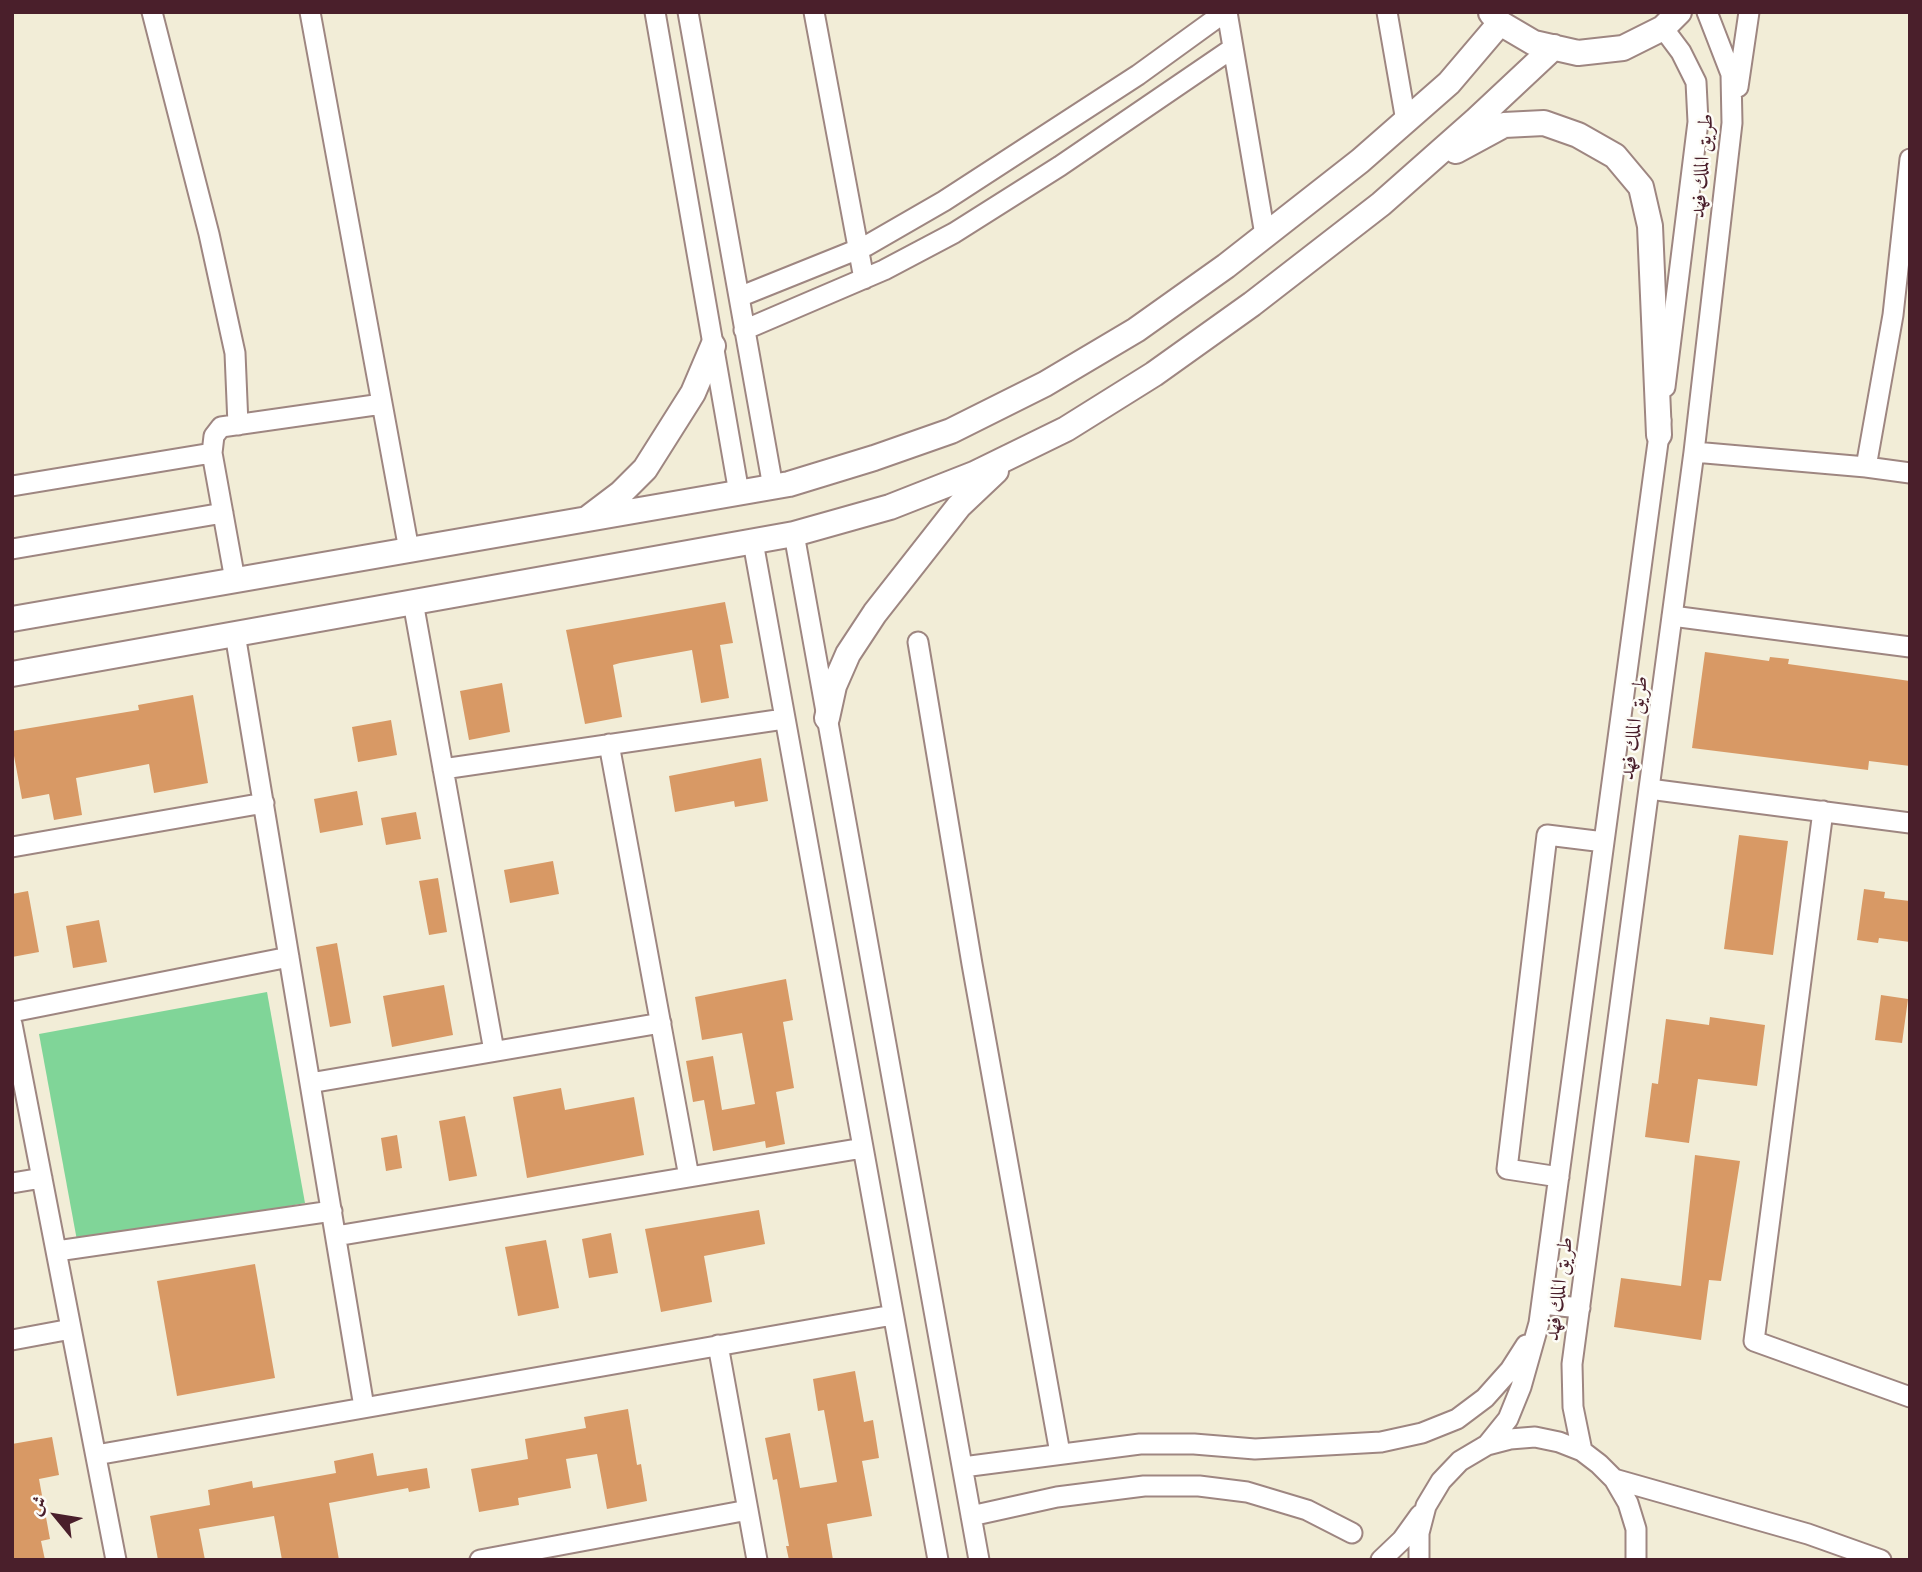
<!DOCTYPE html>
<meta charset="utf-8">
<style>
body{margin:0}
#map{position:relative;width:1922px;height:1572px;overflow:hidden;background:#f2edd7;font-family:"IM FELL French Canon",Amiri,serif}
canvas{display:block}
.frame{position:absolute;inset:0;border:14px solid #4a1f2b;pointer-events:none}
.north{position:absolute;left:21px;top:1481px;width:70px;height:70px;-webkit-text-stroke:5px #fdfcf7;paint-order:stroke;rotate:300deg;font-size:19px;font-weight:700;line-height:28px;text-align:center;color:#4a1f2b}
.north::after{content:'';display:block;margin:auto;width:24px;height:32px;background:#4a1f2b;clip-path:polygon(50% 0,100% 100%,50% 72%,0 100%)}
</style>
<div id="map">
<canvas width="1922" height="1572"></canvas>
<div class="frame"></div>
<div class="north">ش</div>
</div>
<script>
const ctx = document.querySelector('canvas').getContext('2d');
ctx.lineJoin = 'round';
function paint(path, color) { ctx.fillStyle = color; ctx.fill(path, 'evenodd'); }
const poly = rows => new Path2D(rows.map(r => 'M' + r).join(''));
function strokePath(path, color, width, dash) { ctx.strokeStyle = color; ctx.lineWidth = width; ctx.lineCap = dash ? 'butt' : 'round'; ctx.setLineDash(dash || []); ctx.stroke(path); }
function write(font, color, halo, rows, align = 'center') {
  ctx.font = font + ' "IM FELL French Canon",Amiri,serif'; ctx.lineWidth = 5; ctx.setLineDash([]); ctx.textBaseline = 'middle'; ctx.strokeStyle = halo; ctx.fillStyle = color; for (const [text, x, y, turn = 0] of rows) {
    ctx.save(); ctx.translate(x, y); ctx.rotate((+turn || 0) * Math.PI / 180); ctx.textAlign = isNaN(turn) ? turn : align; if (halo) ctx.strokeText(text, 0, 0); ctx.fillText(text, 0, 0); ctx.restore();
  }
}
const green = poly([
 [267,992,305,1203,78,1246,39,1034]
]);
const building = poly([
 [725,602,733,643,720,645,729,698,701,703,692,650,620,663,613,665,622,717,585,724,566,630],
 [1705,652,1769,661,1770,657,1789,659,1788,664,1910,681,1910,766,1869,761,1868,770,1692,748],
 [502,683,510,732,469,740,460,691],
 [193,695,208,783,154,793,149,764,76,778,82,815,54,820,49,794,22,799,12,745,12,731,139,710,138,705],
 [391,720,397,755,358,762,352,727],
 [761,758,768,801,735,807,734,801,675,812,669,776],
 [357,791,363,825,320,833,314,799],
 [416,812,421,839,386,845,381,818],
 [1739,835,1788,841,1773,955,1724,949],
 [553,861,559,894,510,903,504,870],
 [438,878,447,932,429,935,419,881],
 [1864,889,1885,892,1884,898,1910,901,1910,942,1879,938,1878,943,1857,940],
 [28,891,39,952,12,957,12,894],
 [99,920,107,962,73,968,66,926],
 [337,943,351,1023,330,1027,316,947],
 [786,979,793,1020,783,1022,794,1088,776,1092,785,1144,766,1148,765,1141,713,1151,704,1100,693,1102,686,1061,713,1056,722,1110,755,1104,742,1033,702,1040,695,997],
 [444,985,453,1035,392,1047,383,996],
 [1881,995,1908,999,1902,1043,1875,1040],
 [1710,1017,1765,1025,1757,1086,1698,1079,1689,1143,1645,1137,1652,1083,1658,1084,1666,1019,1709,1025],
 [561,1088,565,1110,634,1097,644,1155,527,1178,513,1097],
 [465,1116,477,1176,449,1181,439,1121],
 [397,1135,402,1168,386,1171,381,1138],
 [1695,1155,1740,1161,1721,1281,1709,1280,1701,1340,1614,1327,1621,1278,1681,1286],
 [759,1210,765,1244,704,1256,712,1302,661,1312,645,1229],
 [611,1233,618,1273,589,1278,582,1239],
 [546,1240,559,1308,518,1316,505,1247],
 [255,1264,275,1378,177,1396,157,1281],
 [855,1371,864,1422,873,1420,879,1458,862,1461,872,1516,827,1524,833,1560,789,1560,786,1546,789,1546,777,1479,773,1480,765,1438,790,1433,800,1488,837,1482,824,1410,818,1411,813,1379],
 [628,1409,637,1465,641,1464,647,1501,607,1509,597,1454,566,1459,571,1488,518,1498,519,1505,479,1512,471,1469,528,1459,525,1439,586,1428,584,1417],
 [52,1437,59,1475,39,1479,50,1539,41,1541,45,1560,12,1560,12,1444],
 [373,1453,377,1476,427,1468,430,1488,409,1492,408,1488,329,1503,339,1560,282,1560,274,1516,199,1529,205,1560,158,1560,150,1516,210,1505,208,1490,252,1481,253,1488,336,1473,334,1461]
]);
const minor = poly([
 [152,12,209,234,235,353,238,425],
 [310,12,409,550],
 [655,12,739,493],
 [688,12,773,487],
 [814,12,864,279],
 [1227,12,1265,235],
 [1387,12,1406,121],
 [1663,28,1681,52,1696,82,1698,122,1665,387],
 [1738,87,1749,12],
 [739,297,866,246,944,201,1138,75,1225,12],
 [744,330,884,270,954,233,1060,166,1233,48],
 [1694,452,1866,467,1893,315,1910,159],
 [1866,467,1910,473],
 [12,486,212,453],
 [794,534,979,1560],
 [753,542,938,1560],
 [12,549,223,513],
 [235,580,212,453,214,436,221,427,382,404],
 [413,602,494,1051],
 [1672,616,1910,647],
 [235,634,364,1407],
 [918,642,972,964,1060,1453],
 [609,744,689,1177],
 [443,769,784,719],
 [1649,789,1910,823],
 [1823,811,1754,1341,1910,1397],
 [12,847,264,803],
 [12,1012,289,957],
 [12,1024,116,1560],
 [310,1083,661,1023],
 [1559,1177,1507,1169,1547,835,1604,842],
 [12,1183,42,1178],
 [336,1236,863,1148],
 [57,1251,332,1211],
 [1542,1304,1580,1308],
 [12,1340,71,1329],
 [718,1345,757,1560],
 [1487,1445,1508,1419,1521,1387,1539,1323,1661,420],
 [1582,1451,1573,1407,1572,1364,1694,452,1732,123,1731,74,1707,12],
 [96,1455,893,1315],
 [963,1467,1140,1444,1194,1444,1255,1449,1381,1442,1422,1433,1457,1419,1485,1398,1510,1370,1526,1345],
 [1614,1479,1808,1534,1881,1560],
 [971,1516,1057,1497,1144,1486,1199,1486,1247,1492,1307,1510,1352,1533],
 [480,1560,748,1510],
 [1381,1560,1402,1540,1420,1515],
 [1419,1560,1419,1533,1426,1506,1441,1481,1460,1461,1487,1445,1510,1439,1535,1437,1559,1442,1582,1451,1599,1464,1614,1479,1628,1503,1636,1529,1636,1560]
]);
const major = poly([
 [1491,13,1500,23,1534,43,1578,53,1623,48,1663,28,1679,12],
 [1456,151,1504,125,1544,123,1578,135,1615,156,1641,187,1650,226,1659,435],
 [588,518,621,493,645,469,693,393,713,346],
 [12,619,789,484,874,458,951,431,1045,384,1136,330,1226,266,1360,161,1449,83,1500,23],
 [12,674,794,534,890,507,974,474,1066,429,1154,374,1252,304,1381,204,1476,120,1554,47],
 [827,718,834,686,848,654,875,613,959,506,996,471]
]);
const streetNames = [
 ["طريق الملك فهد",1703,166,-85],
 ["طريق الملك فهد",1635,728,-82],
 ["طريق الملك فهد",1560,1289,-82]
];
paint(green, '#80d598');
paint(building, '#d89965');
strokePath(minor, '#9e8681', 23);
strokePath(major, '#9e8681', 28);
strokePath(minor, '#fff', 19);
strokePath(major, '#fff', 24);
write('21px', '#4a1f2b', '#fdfcf7', streetNames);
</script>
